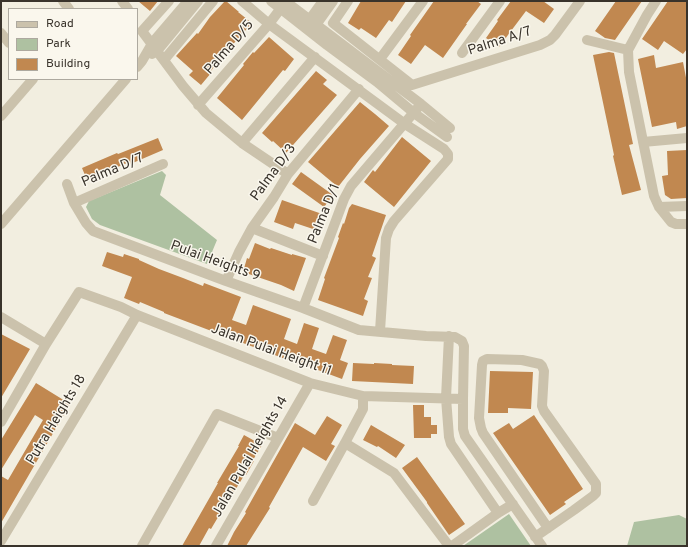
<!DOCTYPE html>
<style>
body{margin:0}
#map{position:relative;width:688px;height:547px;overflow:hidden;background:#f2eee0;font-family:Overpass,sans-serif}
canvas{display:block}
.frame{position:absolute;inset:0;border:2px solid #39332b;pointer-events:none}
.legend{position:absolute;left:8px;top:8px;width:130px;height:72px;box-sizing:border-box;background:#faf7ed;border:1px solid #ada99f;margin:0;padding:5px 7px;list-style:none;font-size:12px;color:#39332b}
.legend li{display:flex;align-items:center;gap:8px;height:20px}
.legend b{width:20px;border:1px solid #ada99f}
</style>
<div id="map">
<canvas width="688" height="547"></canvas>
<div class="frame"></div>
<ul class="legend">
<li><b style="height:5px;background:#cbc2ac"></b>Road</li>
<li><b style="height:11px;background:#aec1a1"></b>Park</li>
<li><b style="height:11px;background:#c18850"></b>Building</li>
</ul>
</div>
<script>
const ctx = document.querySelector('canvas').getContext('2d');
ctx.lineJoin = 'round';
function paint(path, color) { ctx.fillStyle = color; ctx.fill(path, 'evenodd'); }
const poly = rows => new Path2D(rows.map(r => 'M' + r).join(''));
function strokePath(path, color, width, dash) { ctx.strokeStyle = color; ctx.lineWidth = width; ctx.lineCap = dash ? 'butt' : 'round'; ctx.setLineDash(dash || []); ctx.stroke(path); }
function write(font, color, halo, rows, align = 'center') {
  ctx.font = font + ' Overpass,sans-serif'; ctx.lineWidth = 3; ctx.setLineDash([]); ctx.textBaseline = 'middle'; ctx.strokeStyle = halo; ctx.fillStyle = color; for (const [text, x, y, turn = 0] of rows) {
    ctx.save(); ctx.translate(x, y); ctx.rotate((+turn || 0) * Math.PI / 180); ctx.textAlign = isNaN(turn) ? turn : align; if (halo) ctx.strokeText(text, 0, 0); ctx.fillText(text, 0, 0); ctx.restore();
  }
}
const green = poly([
 [162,171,166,175,160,195,217,240,207,264,100,225,92,219,86,207,89,201],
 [509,514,531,546,463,546],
 [679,515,687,519,687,546,627,546,634,522]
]);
const building = poly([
 [138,1,158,1,150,11],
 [225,1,226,1,239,12,238,12,252,23,227,51,210,72,211,73,201,85,189,75,193,71,176,56,197,33,198,34,210,17],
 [361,1,406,1,392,22,389,20,376,38,361,28,359,30,348,23],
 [434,1,477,1,481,4,466,24,467,24,443,58,425,45,411,64,398,55,411,36,410,35],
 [511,1,543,1,554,9,544,23,526,11,499,47,486,38,498,21,497,20],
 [616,1,642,1,615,40,605,38,595,31],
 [668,1,687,1,687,49,683,54,664,41,658,50,642,39],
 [269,37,294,59,285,71,283,70,242,120,217,98,244,65,243,64,253,52,254,53],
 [609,52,614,53,633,144,629,145,641,190,622,195,613,156,614,155,593,55],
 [654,55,656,68,683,62,687,83,687,126,677,129,676,122,652,127,638,59],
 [316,71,327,80,323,84,337,95,286,153,273,141,272,142,262,133],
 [360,102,375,114,389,126,360,159,338,187,308,162],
 [402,137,431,161,394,207,364,182,373,170,375,172],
 [158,138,163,150,128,165,127,163,87,180,82,168,117,153,118,154],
 [687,150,687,198,671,199,665,195,662,176,668,175,667,151],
 [301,172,333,195,324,207,292,184],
 [282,200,325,215,319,231,295,223,293,229,274,222],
 [352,204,386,215,372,256,376,258,368,277,372,278,364,299,368,301,363,316,318,300,325,279,324,278,339,238,338,237,343,223,344,224,349,208],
 [255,243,270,249,271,248,292,255,292,254,306,258,294,291,281,285,243,272,247,258,249,259],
 [107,252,123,257,124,254,139,259,139,260,159,269,183,278,203,286,204,283,241,297,232,320,246,325,253,305,291,319,284,339,297,344,304,323,319,328,312,349,326,354,333,335,347,340,340,360,348,363,342,379,302,364,301,365,164,313,164,312,140,302,139,304,124,298,132,277,102,266],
 [1,334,30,349,1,398],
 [353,363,374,364,374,363,392,364,392,365,414,366,413,384,352,381],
 [490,371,533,372,531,409,508,408,508,413,488,413],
 [36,383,70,404,1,523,1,476,8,480,43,420,35,415,1,470,1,440],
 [413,405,424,405,424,417,431,417,431,425,437,425,437,434,431,434,431,438,414,438],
 [534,415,583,489,564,502,566,504,550,515,493,433,509,423,513,429],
 [327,416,342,425,331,444,335,446,326,461,303,447,269,507,270,508,246,546,227,546,234,532,246,513,245,512,295,423,315,435],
 [371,425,405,445,396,458,378,446,377,447,363,440],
 [244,435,262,445,253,460,254,461,246,475,245,474,234,492,233,492,211,529,209,528,199,546,182,546,218,483,217,483,239,446,238,446],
 [417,457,465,524,449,535,427,503,427,502,402,468]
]);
const minor = poly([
 [63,1,69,9],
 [122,1,128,9],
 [169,1,142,31,183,86,206,113,242,143,288,174],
 [242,1,269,24,405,124,444,149,448,154,448,159,394,221,389,229,386,238,380,331],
 [271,1,327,45,377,82,414,113,447,137],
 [285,1,421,104,450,128],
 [348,1,333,23,412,85,540,45,550,40,555,35,580,1],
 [656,1,647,15,628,50,629,72,654,196,659,207,671,222,676,224,687,224],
 [305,26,323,1],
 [313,29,333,1],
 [1,33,9,43],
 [587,40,628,50],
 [462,53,500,1],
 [152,54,157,51,198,1],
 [380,59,423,1],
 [164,60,213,1],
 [137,67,142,61,153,42,188,1],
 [198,105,269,24,281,8],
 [1,116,33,79],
 [643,142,687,138],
 [242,143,315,57],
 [67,184,74,203,86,223,93,231,226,281,303,308,359,330,426,336,455,337,462,341,464,346,463,399,463,429,465,436,542,546],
 [74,203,163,164],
 [659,207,687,206],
 [1,224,126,79],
 [252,228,323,256],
 [226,281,239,252,252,228,274,197,288,174,359,89],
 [303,308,344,199,351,186,421,104],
 [1,317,46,344],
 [449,336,446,398,449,437,451,444,498,513],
 [363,396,363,409,345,443,394,473,449,546],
 [1,422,46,344,79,292,121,307,137,315,310,383,363,396,463,399],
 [313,501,345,443],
 [535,537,574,510,593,496,596,493,596,484,544,411,542,406,544,371,542,366,540,364,522,360,487,359,483,361,482,365,479,418,481,428,483,433,548,528],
 [1,541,137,315],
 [142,546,217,414,278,438],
 [216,546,310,383],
 [452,546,498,513,513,504]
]);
const streetNames = [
 ["Palma A/7",500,42,-18],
 ["Palma D/5",230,48,-49],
 ["Palma D/7",113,171,-23],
 ["Palma D/3",274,173,-54],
 ["Palma D/1",325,214,-68],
 ["Pulai Heights 9",215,262,20],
 ["Jalan Pulai Height 11",271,351,20],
 ["Putra Heights 18",57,420,-59],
 ["Jalan Pulai Heights 14",251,457,-60]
];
paint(green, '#aec1a1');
paint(building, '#c18850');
strokePath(minor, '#cbc2ac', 10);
write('14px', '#39332b', '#faf7ed', streetNames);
</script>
